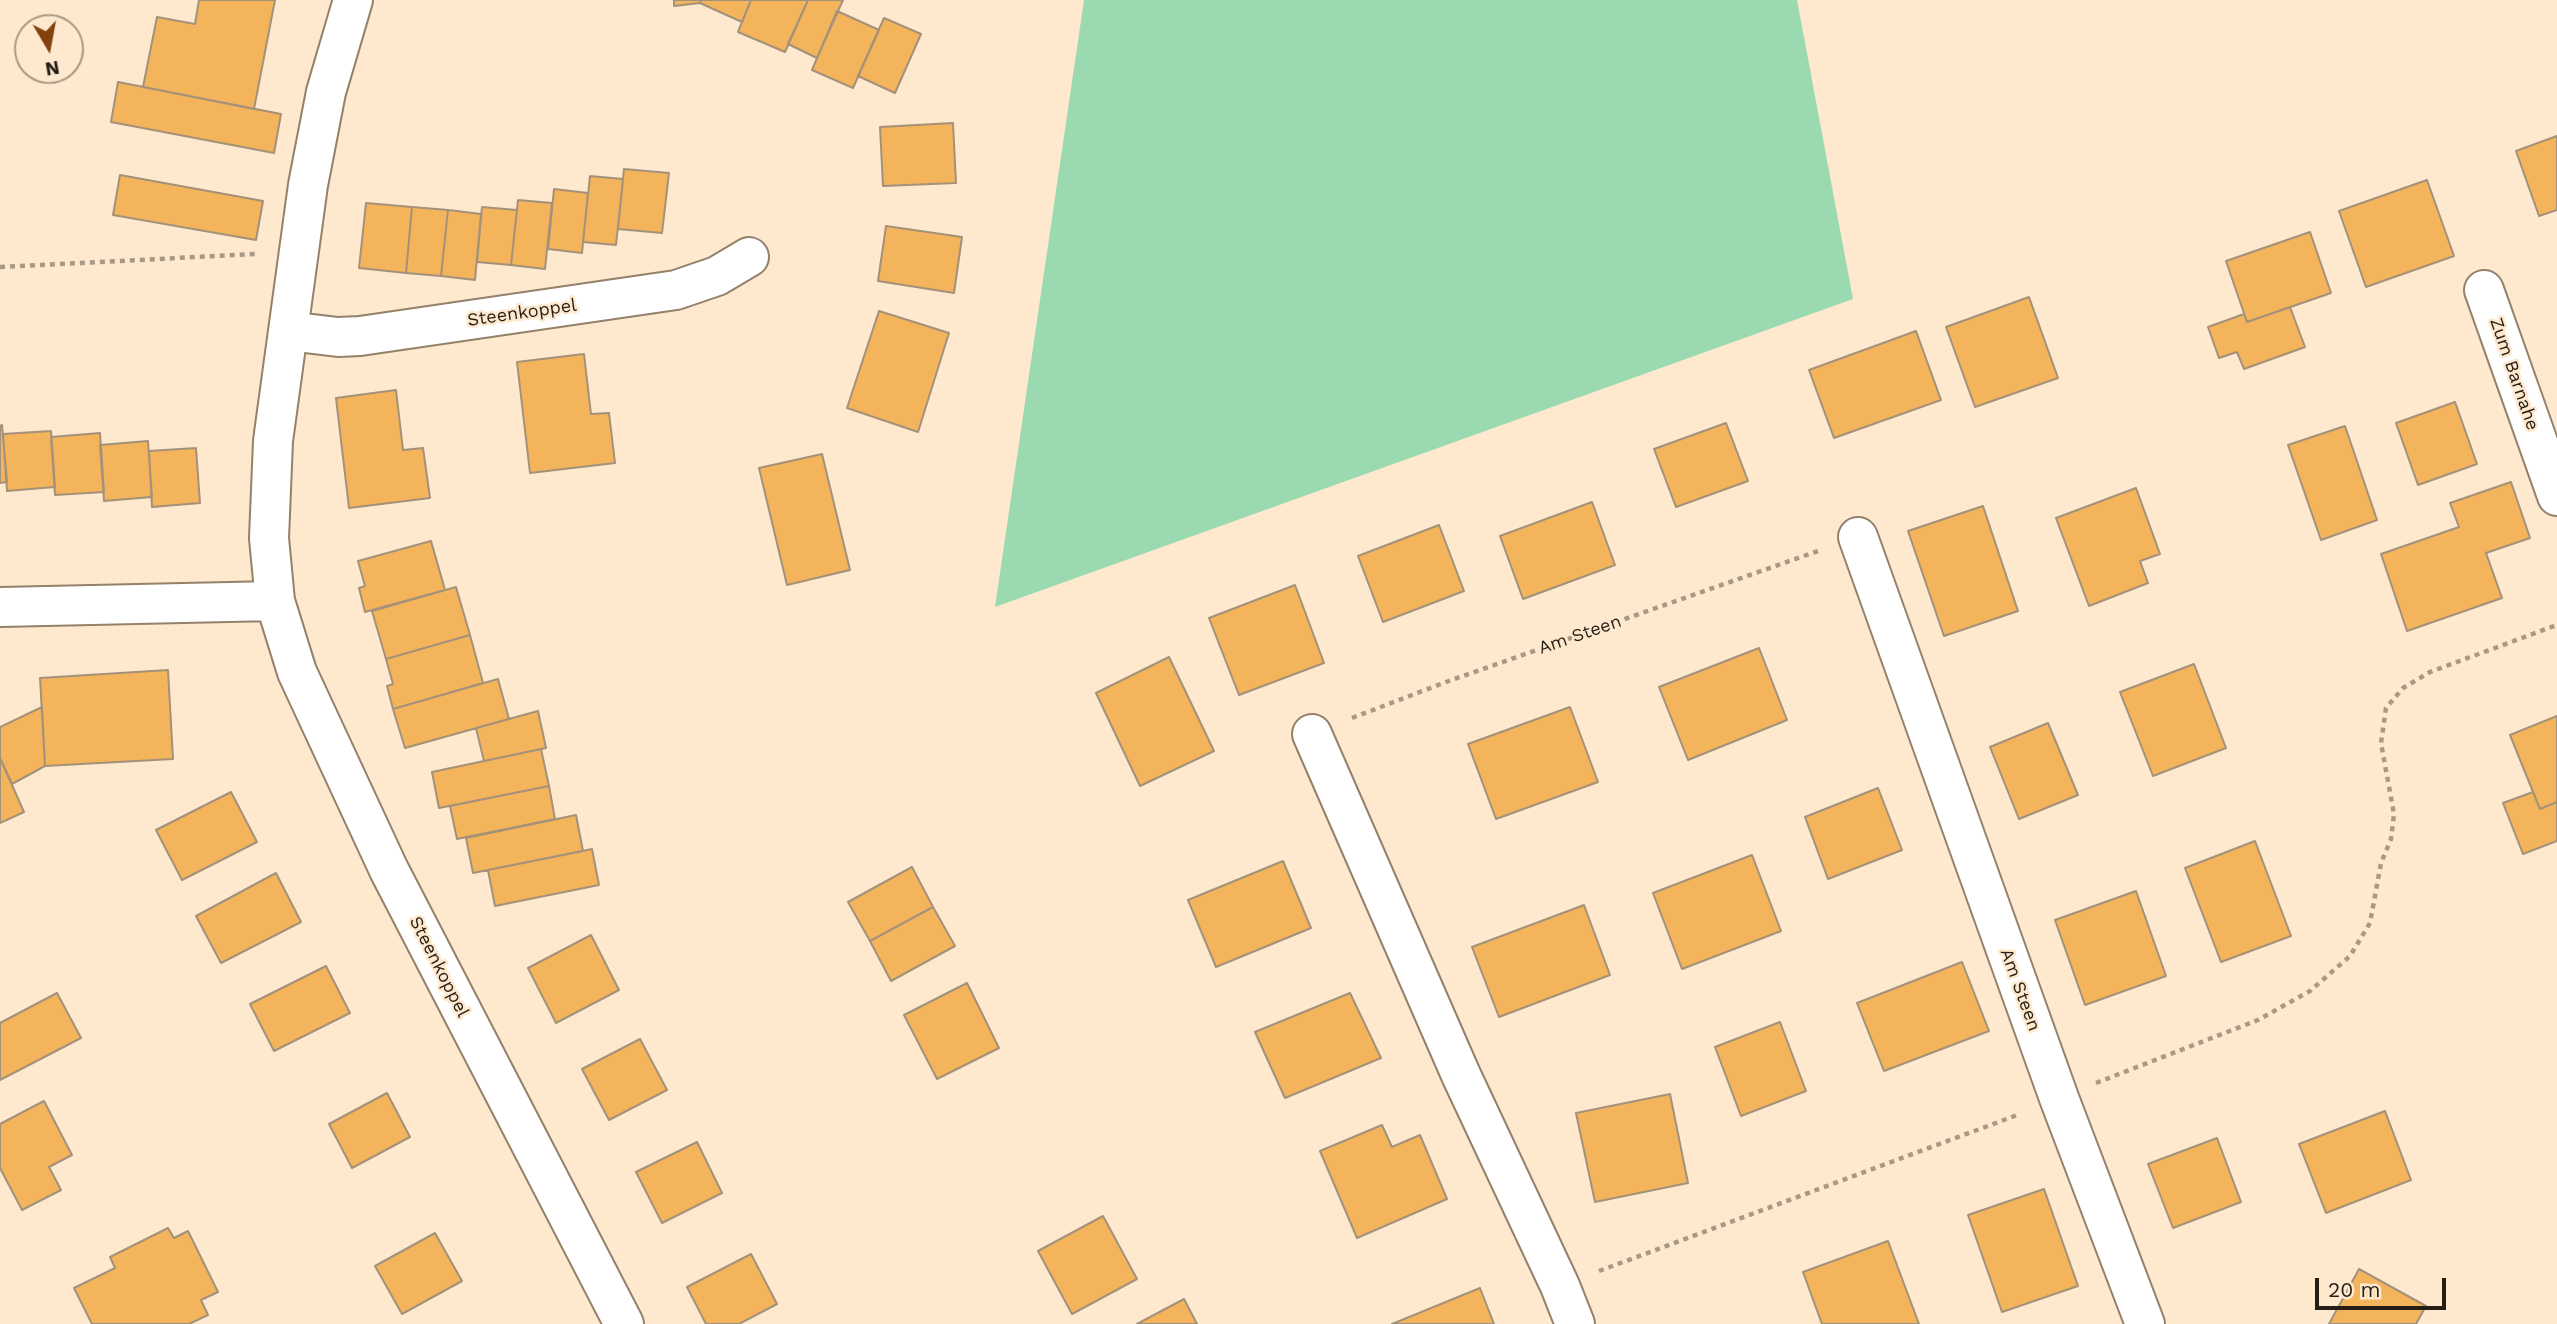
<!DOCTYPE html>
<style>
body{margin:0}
#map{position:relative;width:2557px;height:1324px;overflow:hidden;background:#fee9cf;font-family:"Work Sans",sans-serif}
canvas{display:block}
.north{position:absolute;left:14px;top:14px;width:70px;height:70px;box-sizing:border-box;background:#fee9cf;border:2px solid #a79884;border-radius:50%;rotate:170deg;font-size:19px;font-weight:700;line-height:28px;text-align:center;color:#251e14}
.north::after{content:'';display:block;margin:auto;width:24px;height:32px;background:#83410d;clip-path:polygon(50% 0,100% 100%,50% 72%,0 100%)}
.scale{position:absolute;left:2315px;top:1278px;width:131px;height:32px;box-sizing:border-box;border:4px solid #251e14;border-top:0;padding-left:9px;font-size:21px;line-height:24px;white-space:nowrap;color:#251e14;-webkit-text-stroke:5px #fee9cf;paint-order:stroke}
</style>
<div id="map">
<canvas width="2557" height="1324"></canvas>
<div class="north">N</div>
<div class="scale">20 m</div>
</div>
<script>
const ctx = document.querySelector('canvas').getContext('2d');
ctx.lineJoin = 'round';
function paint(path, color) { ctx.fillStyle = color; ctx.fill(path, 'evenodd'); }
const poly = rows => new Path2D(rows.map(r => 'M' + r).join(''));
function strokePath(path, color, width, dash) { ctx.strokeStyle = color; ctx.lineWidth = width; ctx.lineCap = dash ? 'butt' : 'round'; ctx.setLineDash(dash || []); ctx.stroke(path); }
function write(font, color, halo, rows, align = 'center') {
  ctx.font = font + ' "Work Sans",sans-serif'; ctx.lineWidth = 5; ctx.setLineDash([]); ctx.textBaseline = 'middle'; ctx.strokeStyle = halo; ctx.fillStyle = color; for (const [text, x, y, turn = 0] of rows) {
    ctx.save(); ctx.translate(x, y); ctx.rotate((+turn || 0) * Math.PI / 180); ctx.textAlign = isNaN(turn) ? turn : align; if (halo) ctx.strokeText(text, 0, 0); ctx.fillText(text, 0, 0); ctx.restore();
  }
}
const green = poly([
 [1084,0,1797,0,1853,299,995,607]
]);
const building = poly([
 [199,0,275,0,254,109,143,87,157,17,195,24,199,0],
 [674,0,701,0,700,3,674,6,674,0],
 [701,0,751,0,742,22,700,3,701,0],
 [751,0,808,0,785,52,738,32,751,0],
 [808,0,843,0,817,58,788,44,808,0],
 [837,11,879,30,853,88,812,70,837,11],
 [884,18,921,34,895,93,858,76,884,18],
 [118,82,281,114,274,153,111,122,118,82],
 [953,123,956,183,883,186,880,127,953,123],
 [2557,136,2557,210,2539,216,2516,151,2557,136],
 [624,169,669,173,662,233,618,229,624,169],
 [120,175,263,201,256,240,113,215,120,175],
 [590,176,623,179,616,245,583,242,590,176],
 [2427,180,2454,256,2366,287,2339,211,2427,180],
 [554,189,588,193,582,253,548,249,554,189],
 [518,200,552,203,545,269,511,265,518,200],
 [366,203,412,207,406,273,359,268,366,203],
 [412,207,448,210,441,276,406,273,412,207],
 [482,207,517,210,511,265,477,262,482,207],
 [448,210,481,214,475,280,441,276,448,210],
 [886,226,962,237,954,293,878,281,886,226],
 [2310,232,2331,293,2247,322,2226,261,2310,232],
 [2029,297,2058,378,1975,407,1946,327,2029,297],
 [2290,307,2305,347,2244,369,2237,352,2219,358,2208,327,2244,314,2247,322,2290,307],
 [879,311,949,333,918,432,847,408,879,311],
 [1916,331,1941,400,1834,438,1809,370,1916,331],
 [584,354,591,414,609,413,615,463,530,473,517,362,584,354],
 [396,390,403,450,423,448,430,498,349,508,336,398,396,390],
 [2455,402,2477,464,2418,485,2396,423,2455,402],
 [1726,423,1748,481,1676,507,1654,449,1726,423],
 [2,425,7,482,0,483,0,426,2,425],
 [2345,426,2377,520,2321,540,2288,445,2345,426],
 [51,431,55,487,7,491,3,434,51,431],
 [100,433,104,492,55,495,51,437,100,433],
 [148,441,152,497,104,501,100,445,148,441],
 [196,448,200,503,152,507,149,451,196,448],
 [822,454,850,570,787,585,759,468,822,454],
 [2511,482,2530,538,2486,553,2502,598,2407,631,2381,554,2459,527,2450,503,2511,482],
 [2136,488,2160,554,2140,561,2148,583,2089,606,2056,518,2136,488],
 [1592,502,1615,565,1523,599,1500,536,1592,502],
 [1983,506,2018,611,1944,636,1908,531,1983,506],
 [1439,525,1464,591,1383,622,1358,556,1439,525],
 [431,541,445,590,365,612,359,588,365,586,358,561,431,541],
 [1295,585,1324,663,1239,695,1209,618,1295,585],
 [456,587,470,635,386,659,372,611,456,587],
 [470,635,483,683,393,709,387,686,393,684,386,659,470,635],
 [1759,648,1787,720,1688,760,1659,687,1759,648],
 [1169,657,1214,751,1140,786,1096,693,1169,657],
 [2194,664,2226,748,2153,776,2120,692,2194,664],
 [168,670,173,759,45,766,40,678,168,670],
 [498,679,509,719,405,748,393,709,498,679],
 [42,707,45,766,12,784,0,758,0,727,42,707],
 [1570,707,1598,782,1496,819,1468,744,1570,707],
 [538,711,546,748,484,761,476,728,538,711],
 [2557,716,2557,802,2540,809,2510,735,2557,716],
 [2048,723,2078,795,2019,819,1990,747,2048,723],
 [541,749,549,786,439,808,432,772,541,749],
 [0,758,24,812,0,823,0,758],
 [549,786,555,819,457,839,450,806,549,786],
 [1878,788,1902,850,1828,879,1805,817,1878,788],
 [231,792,257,842,182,880,156,830,231,792],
 [2533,792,2540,809,2557,802,2557,841,2523,854,2503,803,2533,792],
 [576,815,583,851,473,873,466,838,576,815],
 [2255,841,2291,936,2221,962,2185,868,2255,841],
 [592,849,599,885,495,906,488,870,592,849],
 [1752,855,1781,931,1682,969,1653,893,1752,855],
 [1283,861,1311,928,1216,967,1188,900,1283,861],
 [912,867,933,907,870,941,848,902,912,867],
 [276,873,301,922,221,963,196,916,276,873],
 [2136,891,2166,976,2085,1005,2055,920,2136,891],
 [1584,905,1610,975,1499,1017,1472,947,1584,905],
 [933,907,955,946,891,981,870,941,933,907],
 [591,935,619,990,556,1023,528,968,591,935],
 [1962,962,1989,1031,1884,1071,1857,1003,1962,962],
 [326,966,350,1013,274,1051,250,1004,326,966],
 [967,983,999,1048,937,1079,904,1015,967,983],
 [57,993,81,1038,0,1080,0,1023,57,993],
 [1350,993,1381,1058,1285,1098,1255,1032,1350,993],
 [1780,1022,1806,1091,1741,1116,1715,1047,1780,1022],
 [640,1039,667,1090,609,1120,582,1069,640,1039],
 [387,1093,410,1137,352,1168,329,1124,387,1093],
 [1670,1094,1688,1183,1595,1202,1576,1113,1670,1094],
 [44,1101,72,1155,49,1167,61,1190,22,1210,0,1168,0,1124,44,1101],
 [2385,1111,2411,1180,2326,1213,2299,1144,2385,1111],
 [1382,1125,1392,1147,1420,1135,1447,1199,1357,1238,1320,1151,1382,1125],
 [2217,1138,2241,1202,2173,1228,2148,1164,2217,1138],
 [697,1142,722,1193,662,1223,636,1172,697,1142],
 [2044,1189,2078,1286,2002,1312,1968,1215,2044,1189],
 [1103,1216,1137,1279,1072,1314,1038,1251,1103,1216],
 [168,1228,174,1238,188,1231,218,1292,201,1300,208,1315,189,1324,92,1324,74,1288,115,1268,110,1257,168,1228],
 [435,1233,462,1281,402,1314,375,1266,435,1233],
 [1888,1241,1919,1324,1822,1324,1803,1272,1888,1241],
 [751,1254,777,1304,739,1324,706,1324,687,1287,751,1254],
 [2359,1269,2426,1306,2416,1324,2329,1324,2359,1269],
 [1480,1288,1494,1324,1392,1324,1480,1288],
 [1184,1299,1197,1324,1137,1324,1184,1299]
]);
const path = poly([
 [0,267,256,254],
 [1352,718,1446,682,1818,551],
 [2096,1083,2258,1020,2310,991,2350,956,2370,923,2381,863,2391,839,2394,814,2381,743,2386,708,2403,688,2430,672,2557,625],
 [1599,1271,2020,1114]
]);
const street = poly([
 [2484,290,2557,496],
 [288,331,338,337,360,336,676,290,717,276,749,257],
 [1858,537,2059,1098,2145,1324],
 [275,601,297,672,389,870,624,1324],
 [0,607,275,601,269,538,273,441,308,185,326,92,353,0],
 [1312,734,1461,1075,1560,1286,1575,1324]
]);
const streetNames = [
 ["Steenkoppel",522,313,-8],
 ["Zum Barnahe",2514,374,71],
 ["Am Steen",1580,635,-19],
 ["Steenkoppel",439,967,63],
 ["Am Steen",2020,990,70]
];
paint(green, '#9bdab1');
paint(building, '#f4b45c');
strokePath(building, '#a49179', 2);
strokePath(street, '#94816a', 42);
strokePath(path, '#a89985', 4.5, [5, 5]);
strokePath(street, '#fff', 38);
write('18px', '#251e14', '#fee9cf', streetNames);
</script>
